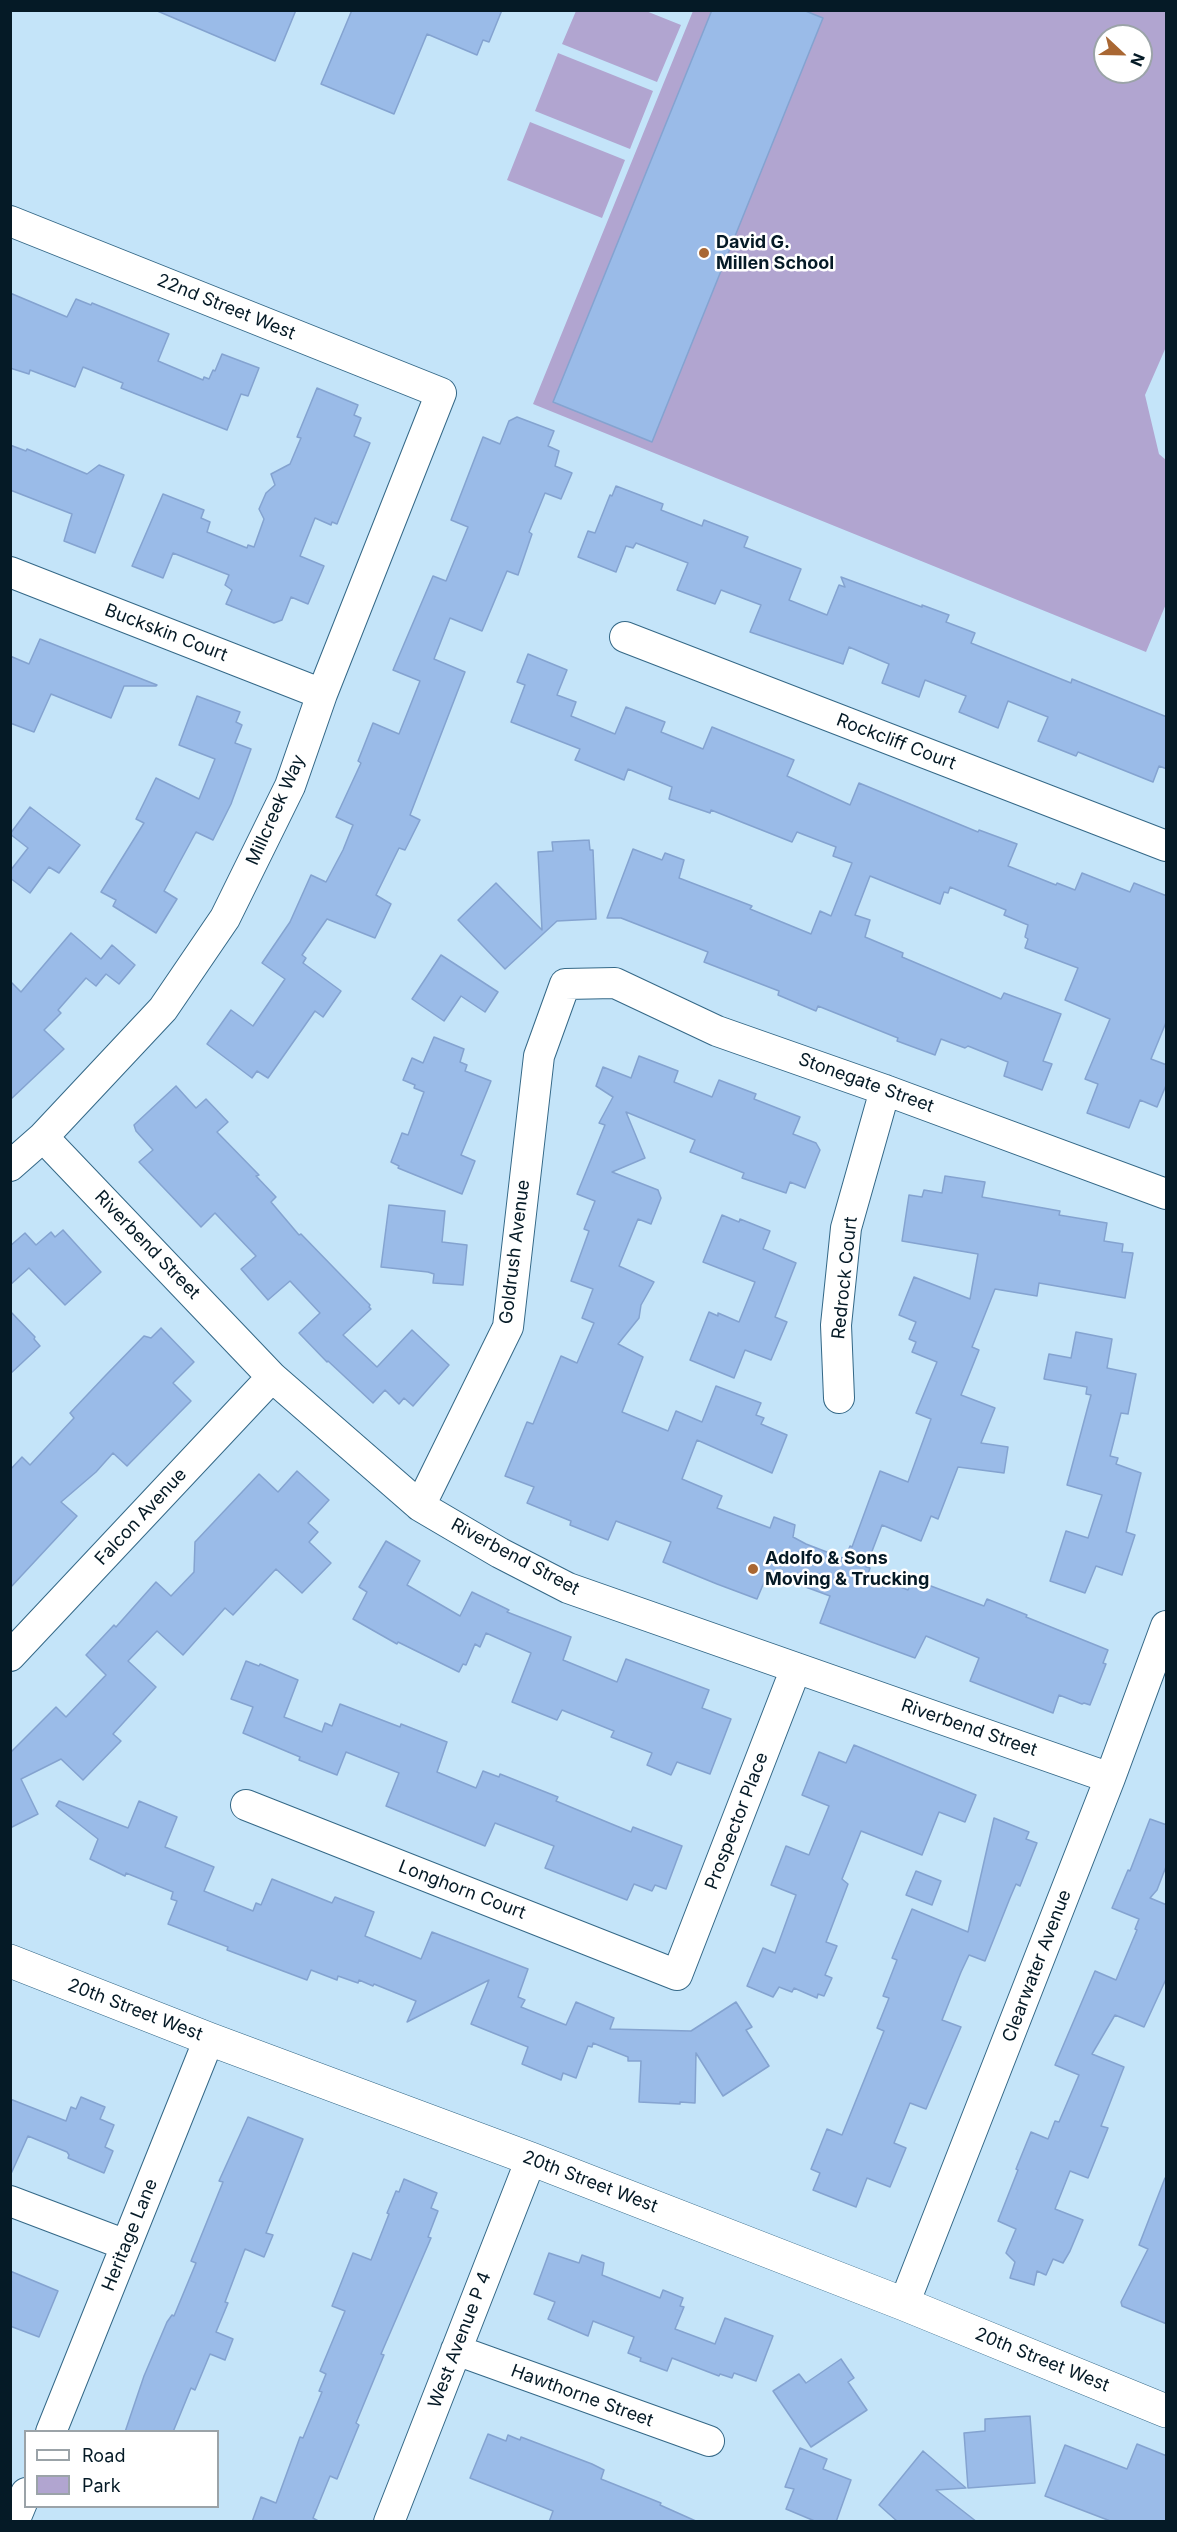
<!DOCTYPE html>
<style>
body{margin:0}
#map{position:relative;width:1177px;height:2532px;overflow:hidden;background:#c4e4f9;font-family:Inter,sans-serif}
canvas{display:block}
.frame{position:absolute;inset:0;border:12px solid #051a26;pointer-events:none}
.legend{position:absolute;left:24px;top:2430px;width:195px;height:78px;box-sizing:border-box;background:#fff;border:2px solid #9ba3a8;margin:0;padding:8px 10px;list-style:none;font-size:18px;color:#051a26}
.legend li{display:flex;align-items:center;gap:12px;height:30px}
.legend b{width:30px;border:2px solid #9ba3a8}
.north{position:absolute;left:1093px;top:24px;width:60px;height:60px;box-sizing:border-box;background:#fff;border:2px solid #9ba3a8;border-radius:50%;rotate:112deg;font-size:16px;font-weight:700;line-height:24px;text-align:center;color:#051a26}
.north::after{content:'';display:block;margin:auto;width:21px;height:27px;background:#a96733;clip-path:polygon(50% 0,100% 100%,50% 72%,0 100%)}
</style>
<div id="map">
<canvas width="1177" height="2532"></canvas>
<div class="frame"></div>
<ul class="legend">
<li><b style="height:8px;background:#fff"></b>Road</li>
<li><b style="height:16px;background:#b1a5d0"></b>Park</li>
</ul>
<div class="north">N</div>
</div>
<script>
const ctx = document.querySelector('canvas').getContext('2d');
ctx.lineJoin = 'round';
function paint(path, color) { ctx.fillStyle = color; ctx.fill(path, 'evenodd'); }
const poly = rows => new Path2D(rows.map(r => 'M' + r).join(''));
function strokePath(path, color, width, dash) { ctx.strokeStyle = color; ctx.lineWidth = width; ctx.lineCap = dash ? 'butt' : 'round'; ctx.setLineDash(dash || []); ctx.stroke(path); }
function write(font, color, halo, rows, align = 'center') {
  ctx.font = font + ' Inter,sans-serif'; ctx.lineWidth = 5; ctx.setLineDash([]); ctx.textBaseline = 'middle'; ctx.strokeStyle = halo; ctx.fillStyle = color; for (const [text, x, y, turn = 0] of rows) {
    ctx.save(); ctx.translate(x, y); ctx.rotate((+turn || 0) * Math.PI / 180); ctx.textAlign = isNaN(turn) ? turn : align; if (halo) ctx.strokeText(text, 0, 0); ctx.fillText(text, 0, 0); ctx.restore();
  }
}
const green = poly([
 [576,11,646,11,681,25,657,82,562,44],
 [693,11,1166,11,1166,347,1145,395,1159,454,1166,460,1166,604,1146,652,533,404],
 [1105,36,1141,36,1141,72,1105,72],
 [558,53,653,91,630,149,535,111],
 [530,122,625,160,602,218,507,180]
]);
const building = poly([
 [155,10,296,10,275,61,155,10],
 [352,10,502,10,489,42,483,40,477,55,427,34,394,114,321,84,352,10],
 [712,10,803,10,823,18,652,442,553,402,712,10],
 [10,293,67,317,76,299,91,305,92,303,169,334,158,361,203,380,204,377,209,379,213,370,215,371,222,354,259,368,248,396,241,394,227,430,121,388,123,383,83,367,75,387,30,370,29,374,10,368,10,293],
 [317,388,358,405,354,415,361,418,354,436,370,443,337,524,332,522,331,525,315,518,300,556,324,566,308,604,291,597,282,620,274,623,226,604,232,590,225,585,229,575,173,553,163,578,132,566,163,494,204,510,201,518,210,522,207,532,247,548,248,545,254,547,264,519,259,509,266,493,275,485,271,474,290,464,301,438,297,437,317,388],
 [517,417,554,431,548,446,559,451,555,466,572,473,561,499,545,493,529,532,532,534,518,575,507,571,482,631,450,618,434,659,465,672,410,815,420,820,405,850,399,848,376,895,391,904,375,938,327,919,302,955,306,958,303,963,341,991,323,1017,315,1011,268,1078,257,1071,252,1078,207,1044,231,1010,253,1026,285,979,262,963,290,922,311,875,326,882,343,850,353,825,336,817,361,763,358,761,373,723,399,734,420,681,393,670,433,576,446,581,468,527,451,520,483,437,500,444,509,421,517,417],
 [10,445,26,451,27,449,87,474,99,465,124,475,95,553,64,541,72,514,10,490,10,445],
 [616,486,663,504,661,510,702,526,704,520,748,537,744,547,801,569,789,600,827,615,839,585,845,587,841,577,922,607,922,605,949,615,946,622,975,633,971,643,1071,683,1072,679,1167,717,1167,769,1159,766,1153,782,1078,752,1076,756,1038,741,1048,717,1008,701,998,728,959,712,966,696,925,680,919,697,882,683,889,664,849,647,843,664,750,632,761,605,721,590,715,604,677,590,688,563,636,543,633,548,626,546,616,572,578,557,588,531,595,533,610,495,612,496,616,486],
 [40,639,157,685,156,686,124,686,111,718,51,694,34,732,10,723,10,656,29,664,40,639],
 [528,654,567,670,557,695,576,702,571,716,615,734,626,707,665,722,661,732,703,749,712,727,794,760,787,776,850,805,859,783,978,832,979,830,1017,844,1008,866,1056,885,1057,883,1075,890,1082,873,1130,892,1134,883,1167,896,1167,1020,1151,1059,1167,1065,1167,1083,1157,1107,1140,1100,1129,1128,1087,1113,1098,1084,1085,1079,1110,1019,1065,1000,1078,968,1025,948,1028,939,1025,937,1028,925,1004,915,1006,910,950,887,948,893,944,892,940,904,870,876,855,915,870,920,865,937,903,953,902,957,1001,999,1004,993,1061,1014,1043,1061,1052,1064,1042,1090,1004,1076,1008,1062,968,1046,965,1048,941,1039,935,1055,897,1041,898,1038,818,1006,816,1011,778,995,779,991,704,962,708,952,621,918,607,918,633,849,662,860,665,853,684,860,679,878,752,906,750,909,811,934,820,911,831,916,852,863,833,856,836,847,797,832,792,842,711,810,710,813,669,799,672,787,628,769,624,780,575,760,580,749,511,722,525,685,517,682,528,654],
 [197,696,240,712,236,722,242,725,235,743,251,749,231,804,213,840,196,832,164,891,177,899,156,933,113,906,116,900,101,892,144,823,136,819,156,778,199,799,215,759,179,745,197,696],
 [30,807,80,845,59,873,49,867,30,893,10,878,10,871,28,848,10,834,30,807],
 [589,840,590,850,593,850,596,919,557,921,505,969,458,920,496,883,542,930,538,852,553,851,552,842,589,840],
 [71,933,101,959,112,945,135,965,119,984,106,974,96,986,86,978,58,1010,61,1013,44,1030,64,1049,10,1100,10,981,21,992,71,933],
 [441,955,498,992,485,1012,461,996,444,1021,412,999,441,955],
 [434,1037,464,1049,460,1062,467,1065,465,1071,491,1081,461,1155,475,1161,462,1194,398,1168,399,1166,391,1162,402,1133,408,1135,424,1092,414,1088,415,1085,403,1080,412,1058,423,1063,434,1037],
 [639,1056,678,1071,674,1082,712,1097,719,1080,756,1094,754,1099,800,1117,793,1134,816,1143,820,1150,805,1188,790,1182,786,1193,742,1178,744,1173,690,1152,695,1140,626,1112,645,1158,612,1172,658,1190,661,1198,651,1224,638,1219,619,1266,654,1282,641,1305,639,1318,618,1344,643,1357,622,1412,668,1431,676,1411,702,1422,716,1386,761,1403,756,1415,764,1418,761,1424,787,1435,772,1473,697,1440,682,1479,722,1496,717,1508,738,1516,770,1528,774,1517,795,1525,793,1537,806,1544,845,1559,850,1546,852,1547,880,1471,908,1482,931,1419,916,1413,937,1362,912,1352,916,1342,909,1339,916,1322,899,1315,914,1277,970,1299,978,1254,902,1241,909,1195,922,1197,924,1190,942,1193,945,1176,985,1182,982,1197,1060,1211,1059,1215,1107,1223,1104,1241,1123,1244,1122,1252,1133,1253,1125,1298,1039,1283,1037,1296,995,1289,972,1347,979,1350,961,1395,995,1408,981,1443,1008,1447,1004,1473,958,1467,938,1519,931,1516,921,1541,882,1525,866,1567,870,1568,868,1574,908,1590,911,1583,914,1584,915,1580,984,1606,987,1599,1027,1615,1026,1617,1108,1650,1103,1663,1106,1664,1090,1705,1084,1703,1082,1704,1059,1695,1053,1713,970,1681,979,1658,926,1636,915,1658,820,1623,830,1596,768,1573,757,1599,717,1584,663,1562,671,1542,616,1521,608,1540,570,1525,571,1521,527,1503,534,1487,505,1476,527,1422,533,1424,561,1356,577,1363,594,1323,582,1318,593,1289,571,1281,589,1231,584,1229,595,1201,577,1194,605,1125,599,1123,613,1097,596,1086,603,1067,631,1078,639,1056],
 [176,1086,196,1108,206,1099,228,1122,217,1132,259,1175,256,1176,276,1197,271,1202,299,1235,301,1234,370,1305,369,1307,371,1309,343,1335,377,1367,412,1330,449,1365,413,1406,404,1398,399,1404,385,1390,373,1403,328,1361,327,1362,299,1333,320,1313,290,1281,268,1300,241,1269,256,1256,215,1213,201,1227,139,1162,153,1150,136,1131,134,1125,176,1086],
 [389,1205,445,1211,442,1242,467,1245,463,1285,433,1283,434,1274,428,1272,381,1267,389,1205],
 [722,1215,739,1222,740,1219,770,1231,763,1249,796,1263,775,1317,787,1322,771,1360,745,1350,734,1378,690,1360,709,1312,718,1316,718,1313,739,1322,755,1282,703,1262,722,1215],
 [63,1230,101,1272,65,1305,29,1268,10,1285,10,1246,25,1233,36,1245,51,1232,55,1237,63,1230],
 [10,1311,35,1337,34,1339,40,1346,10,1374,10,1311],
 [161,1328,194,1362,173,1383,191,1401,127,1466,113,1453,96,1472,61,1502,77,1516,10,1588,10,1470,22,1457,30,1465,74,1418,70,1413,106,1375,144,1336,151,1338,161,1328],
 [1076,1332,1112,1339,1107,1368,1136,1374,1128,1414,1121,1413,1110,1456,1118,1458,1116,1464,1141,1473,1126,1532,1135,1535,1122,1575,1096,1566,1085,1593,1050,1581,1066,1531,1088,1538,1102,1495,1067,1485,1091,1395,1086,1394,1087,1387,1044,1379,1049,1354,1071,1358,1076,1332],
 [297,1471,329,1500,308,1523,318,1532,309,1542,331,1563,302,1593,276,1569,233,1615,225,1608,183,1655,157,1631,128,1661,156,1687,113,1734,121,1741,83,1780,61,1759,21,1779,38,1814,10,1828,10,1753,56,1707,66,1717,106,1675,86,1655,114,1625,116,1627,156,1582,171,1596,194,1572,195,1542,259,1474,278,1492,297,1471],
 [386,1541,420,1561,407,1585,460,1616,472,1592,509,1610,507,1612,571,1637,563,1660,617,1682,626,1659,709,1690,702,1708,731,1719,710,1774,677,1762,671,1775,647,1765,652,1753,611,1737,614,1731,562,1710,557,1720,512,1702,531,1653,486,1633,480,1647,475,1644,466,1665,463,1664,459,1672,398,1642,397,1644,353,1619,367,1592,359,1587,386,1541],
 [246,1661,259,1666,260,1664,298,1680,284,1717,322,1732,325,1723,332,1726,340,1704,400,1727,401,1724,447,1742,437,1772,476,1788,483,1771,499,1777,500,1774,558,1797,556,1801,631,1832,633,1827,682,1846,666,1889,655,1885,652,1891,634,1884,627,1900,545,1868,554,1846,495,1823,485,1846,386,1806,399,1773,346,1752,337,1775,299,1760,300,1757,243,1733,253,1707,231,1699,246,1661],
 [854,1745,976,1795,965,1822,939,1812,922,1855,861,1831,842,1879,848,1884,826,1942,837,1946,825,1975,832,1978,824,1996,818,1994,817,1998,794,1988,792,1992,779,1987,773,1997,747,1986,763,1948,775,1953,796,1895,771,1885,786,1846,809,1855,829,1806,802,1795,819,1752,846,1763,854,1745],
 [59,1801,128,1828,139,1801,177,1817,165,1847,214,1867,204,1891,253,1911,256,1903,261,1905,272,1879,332,1903,335,1897,374,1912,365,1936,421,1959,432,1932,528,1969,518,1997,525,2000,521,2007,566,2025,576,2002,614,2018,610,2029,691,2031,736,2002,752,2027,746,2030,769,2066,723,2096,696,2053,695,2103,680,2102,680,2104,639,2102,641,2061,628,2061,628,2057,593,2043,592,2047,588,2046,576,2078,563,2073,561,2080,522,2064,528,2047,471,2024,489,1980,407,2022,416,2001,374,1984,373,1986,359,1980,358,1983,338,1976,337,1980,311,1970,307,1980,227,1950,228,1947,168,1924,177,1901,171,1899,173,1892,126,1873,125,1876,90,1859,98,1839,56,1806,59,1801],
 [994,1818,1029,1832,1026,1839,1037,1843,1020,1886,1016,1884,1010,1898,985,1961,969,1955,961,1972,942,2020,961,2027,926,2109,910,2103,894,2143,906,2148,890,2187,867,2178,856,2207,813,2190,820,2173,811,2169,827,2129,842,2135,884,2031,877,2028,889,1998,883,1996,897,1960,892,1958,912,1909,968,1932,994,1818],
 [1150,1819,1167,1825,1167,1864,1157,1890,1150,1898,1167,1905,1167,1977,1144,2027,1115,2015,1092,2054,1124,2067,1101,2126,1108,2128,1088,2178,1070,2171,1055,2209,1083,2220,1070,2251,1063,2263,1053,2259,1046,2275,1037,2271,1034,2285,1010,2278,1015,2262,1006,2253,1016,2229,998,2221,1018,2170,1016,2169,1031,2132,1048,2139,1055,2121,1059,2122,1079,2075,1055,2065,1095,1971,1116,1980,1137,1930,1135,1929,1139,1919,1112,1908,1128,1870,1130,1871,1150,1819],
 [916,1871,941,1881,932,1905,906,1895,916,1871],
 [81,2097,105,2107,100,2119,114,2125,105,2147,113,2151,104,2173,68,2158,69,2155,67,2152,28,2136,10,2176,10,2099,66,2121,71,2107,76,2109,81,2097],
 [248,2117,303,2139,266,2233,273,2235,264,2257,245,2249,225,2302,228,2303,216,2332,233,2339,225,2360,210,2354,195,2390,191,2388,173,2432,125,2432,144,2376,167,2322,172,2315,174,2316,196,2263,191,2261,223,2182,219,2181,248,2117],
 [1165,2178,1167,2179,1167,2324,1122,2306,1121,2302,1148,2249,1139,2245,1165,2178],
 [404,2179,437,2193,431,2208,438,2211,428,2237,431,2238,381,2354,384,2355,356,2423,359,2425,337,2479,330,2476,313,2518,320,2522,252,2522,261,2497,276,2503,300,2437,303,2438,322,2392,319,2391,326,2374,320,2371,345,2311,332,2306,353,2253,371,2260,389,2214,387,2213,396,2191,399,2192,404,2179],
 [549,2253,579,2263,582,2255,604,2263,602,2275,660,2298,663,2290,683,2298,680,2306,684,2307,675,2329,715,2344,725,2318,773,2336,756,2381,734,2373,732,2378,720,2374,719,2376,672,2358,667,2371,640,2361,641,2358,628,2353,634,2337,593,2321,588,2336,548,2319,555,2302,534,2294,549,2253],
 [10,2271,58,2291,39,2337,10,2326,10,2271],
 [841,2359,854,2378,848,2382,867,2410,811,2447,773,2391,799,2374,806,2383,841,2359],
 [1030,2416,1035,2483,968,2488,964,2433,985,2431,985,2419,1030,2416],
 [488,2434,506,2441,508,2435,520,2440,521,2437,592,2464,604,2470,601,2479,661,2503,660,2505,698,2522,549,2522,553,2511,470,2478,488,2434],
 [1137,2444,1167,2456,1167,2522,1113,2522,1045,2496,1065,2445,1127,2469,1137,2444],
 [800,2448,827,2459,823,2469,851,2480,836,2522,817,2522,786,2509,794,2489,785,2487,800,2448],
 [923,2451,966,2488,936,2490,977,2522,898,2522,879,2505,923,2451]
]);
const minor = poly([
 [10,221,441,393,322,694,290,786,225,918,163,1009,43,1137,10,1166],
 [10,572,322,694],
 [625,637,1166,846],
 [43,1137,272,1377,420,1506,500,1553,568,1588,1110,1778],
 [839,1398,836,1325,846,1228,885,1090],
 [420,1506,508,1327,539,1056,565,984,615,983,717,1031,885,1090,1166,1194],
 [10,1656,272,1377],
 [246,1805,677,1975,796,1668],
 [10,2201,126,2245],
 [904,2304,1110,1778,1166,1626],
 [456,2350,709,2441],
 [51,2432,209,2039],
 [14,2522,26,2493],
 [389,2522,531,2159]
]);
const tertiary = poly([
 [10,1961,209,2039,531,2159,904,2304,1166,2411]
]);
const markers = [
 [704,253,6,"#a96733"],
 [753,1569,6,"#a96733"]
];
const poiNames = [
 ["David G.",716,243],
 ["Millen School",716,264],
 ["Adolfo & Sons",765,1559],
 ["Moving & Trucking",765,1580]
];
const streetNames = [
 ["22nd Street West",226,307,22],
 ["Buckskin Court",166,633,21],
 ["Rockcliff Court",896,742,21],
 ["Millcreek Way",276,810,-66],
 ["Stonegate Street",866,1083,20],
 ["Riverbend Street",147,1245,46],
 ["Goldrush Avenue",515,1252,-83],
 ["Redrock Court",845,1278,-84],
 ["Falcon Avenue",141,1517,-47],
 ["Riverbend Street",515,1557,28],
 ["Riverbend Street",969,1728,19],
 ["Prospector Place",737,1821,-69],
 ["Longhorn Court",462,1890,21],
 ["Clearwater Avenue",1037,1966,-69],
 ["20th Street West",135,2010,21],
 ["20th Street West",590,2182,21],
 ["Heritage Lane",130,2235,-68],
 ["West Avenue P 4",460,2340,-69],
 ["20th Street West",1042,2360,22],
 ["Hawthorne Street",582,2396,20]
];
paint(green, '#b1a5d0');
paint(building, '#9abbe8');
strokePath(building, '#84a3d0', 1.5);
strokePath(minor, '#346887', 32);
strokePath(tertiary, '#346887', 34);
strokePath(minor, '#fff', 30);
strokePath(tertiary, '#fff', 33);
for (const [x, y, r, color] of markers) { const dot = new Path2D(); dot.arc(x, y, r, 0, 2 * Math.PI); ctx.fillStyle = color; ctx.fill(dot); strokePath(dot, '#fff', 2); }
write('bold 18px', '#051a26', '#fff', poiNames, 'left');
write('18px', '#051a26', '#fff', streetNames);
</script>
